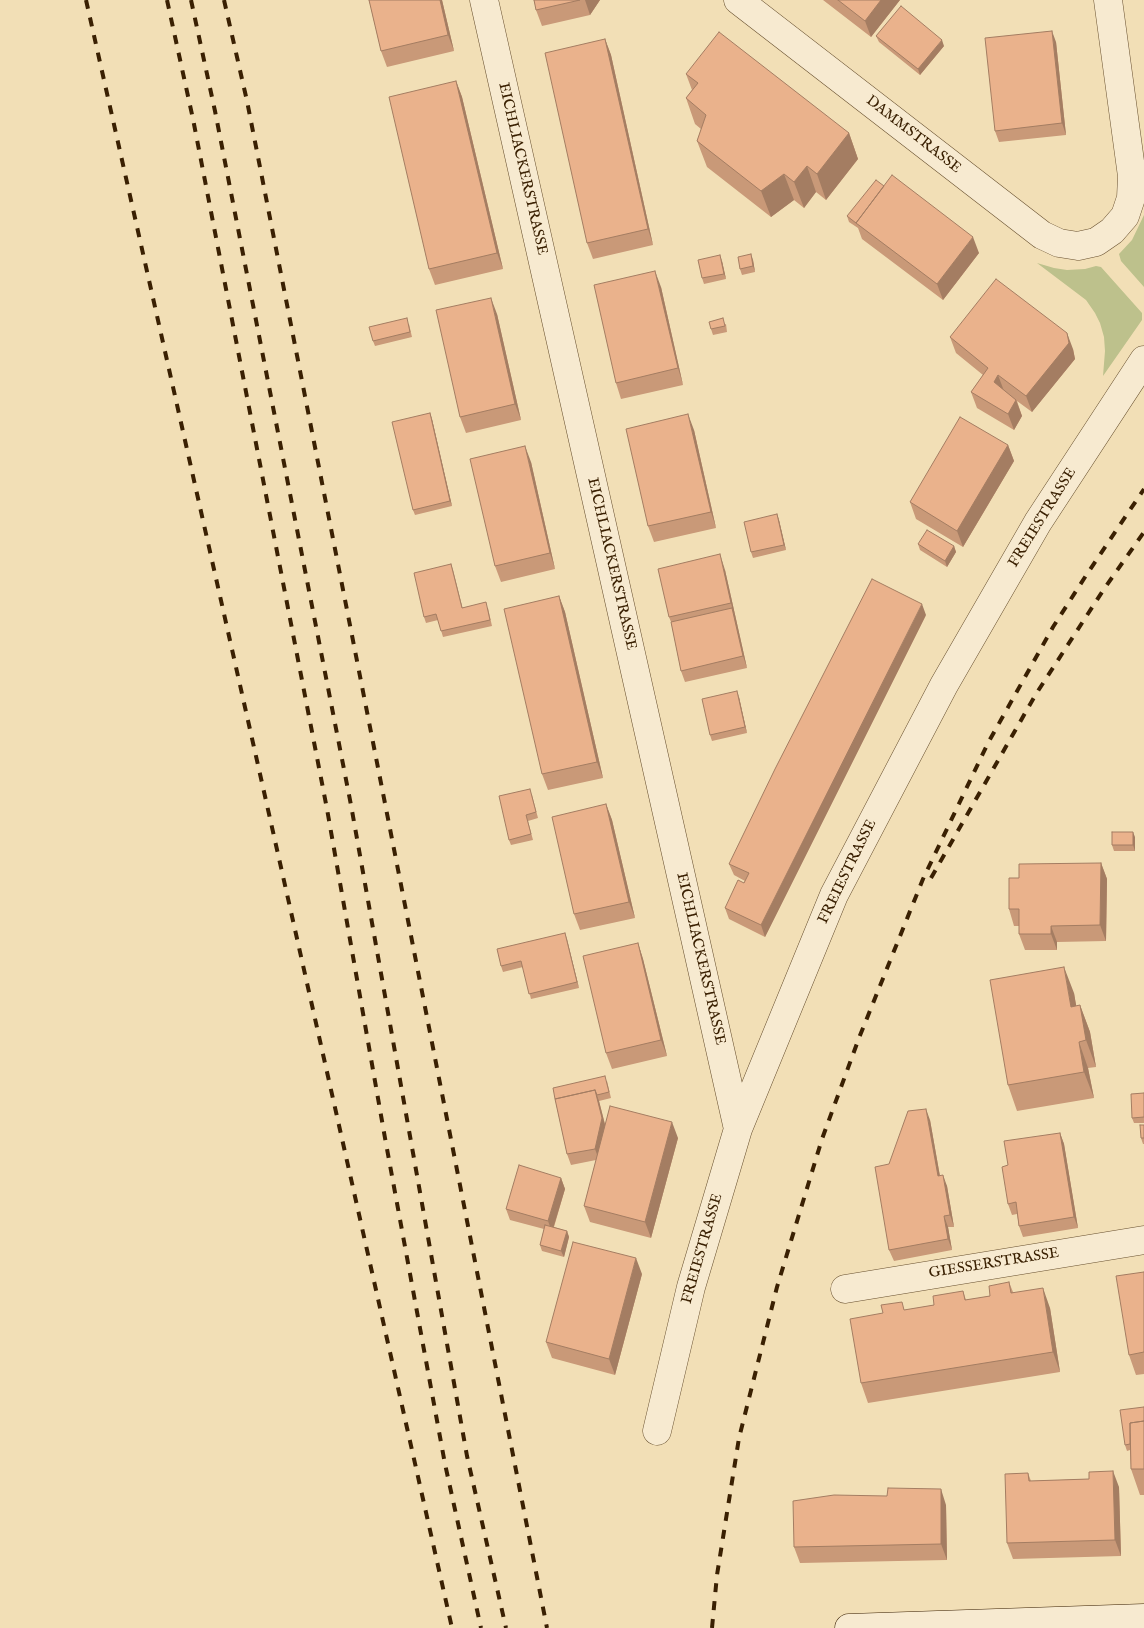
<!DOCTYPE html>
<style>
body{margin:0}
canvas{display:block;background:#f2dfb6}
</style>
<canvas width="1144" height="1628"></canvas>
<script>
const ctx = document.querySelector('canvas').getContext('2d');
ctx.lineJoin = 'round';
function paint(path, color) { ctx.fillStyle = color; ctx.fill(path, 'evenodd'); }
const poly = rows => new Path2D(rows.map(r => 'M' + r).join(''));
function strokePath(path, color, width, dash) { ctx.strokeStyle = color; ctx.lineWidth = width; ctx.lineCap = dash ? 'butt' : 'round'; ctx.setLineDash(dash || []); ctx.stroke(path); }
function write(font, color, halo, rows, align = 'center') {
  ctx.font = font + ' "IM FELL English",serif'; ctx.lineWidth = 4.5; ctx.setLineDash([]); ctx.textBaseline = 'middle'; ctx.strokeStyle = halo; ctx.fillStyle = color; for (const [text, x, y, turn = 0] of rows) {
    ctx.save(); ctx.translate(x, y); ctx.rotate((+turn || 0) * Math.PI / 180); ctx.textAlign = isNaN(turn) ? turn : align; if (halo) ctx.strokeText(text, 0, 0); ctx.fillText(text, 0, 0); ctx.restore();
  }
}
const green = poly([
 [1144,215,1144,287,1121,261,1119,254,1132,240],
 [1037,263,1054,268,1067,270,1085,269,1096,266,1101,267,1142,313,1142,320,1103,376,1105,351,1104,337,1100,323,1095,313,1086,300]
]);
const minor = poly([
 [484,0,738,1129],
 [738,0,1042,235,1059,243,1078,246,1096,242,1112,231,1125,216,1131,198,1132,176,1108,0],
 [845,1289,1144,1240],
 [657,1431,691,1287,738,1129,834,895,944,685,1038,522,1144,360]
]);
const secondary = poly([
 [849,1628,1144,1618]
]);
const rail = poly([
 [86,0,452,1628],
 [167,0,193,119,327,809,385,1138,445,1464,481,1628],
 [191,0,215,111,351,805,467,1456,506,1628],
 [224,0,247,101,547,1628],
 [931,878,1036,694,1104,589,1144,532],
 [712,1628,717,1575,739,1438,777,1287,822,1139,859,1038,923,879,988,743,1053,627,1087,574,1144,489]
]);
const wall = poly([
 [369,0,442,0,454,51,387,67,381,51],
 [534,0,600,0,590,15,542,26,536,10],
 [823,0,900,0,871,37],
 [876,36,944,46,920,75,879,42],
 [605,39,611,55,653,245,593,259,587,243],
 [1056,42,1066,135,999,142,995,131],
 [686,74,849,133,858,159,826,200,816,192,804,208,794,200,771,217,707,167,697,141,701,129,695,124,686,98,692,90],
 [456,81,462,97,503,269,435,285,429,269],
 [884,186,979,253,943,300,862,239,858,228,849,222,847,216],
 [753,260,755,272,742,275,740,269],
 [722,261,726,279,704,284,702,278],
 [661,287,683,385,621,399,616,383],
 [497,314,521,420,466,433,460,417],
 [409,324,412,337,375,346,373,341],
 [726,324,727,332,713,335,711,329],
 [950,337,1073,349,1075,359,1032,412,1017,401,1022,416,1014,430,977,408,971,392,983,375,956,353],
 [430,413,432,419,452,506,415,515,413,510],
 [694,430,716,528,654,542,648,526],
 [1008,445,1014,461,963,547,916,519,910,502],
 [531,462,555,569,501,582,495,566],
 [777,514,779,520,786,550,753,558,751,552],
 [918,544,954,546,956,552,947,567,920,550],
 [451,564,462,608,488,608,492,626,443,637,438,620,426,623,424,617],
 [725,570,747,668,685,682,681,671,671,622,669,617],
 [559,596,565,612,603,778,548,790,542,774],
 [926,615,765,937,729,919,725,908,745,881,734,875,729,864],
 [739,697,747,733,712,741,710,735],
 [532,795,538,818,528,821,533,840,511,845,509,840],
 [606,804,612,820,635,918,580,930,574,914],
 [1135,837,1135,851,1114,851,1112,845],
 [1101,863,1107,879,1106,941,1057,942,1057,950,1025,950,1019,934,1019,926,1014,926,1009,909,1019,878],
 [565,933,579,988,531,999,523,967,503,972,501,966],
 [638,943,643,959,667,1056,612,1069,606,1053],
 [1074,993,1076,1006,1080,1005,1090,1032,1096,1067,1088,1068,1094,1098,1017,1111,1008,1085],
 [607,1081,611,1098,599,1101,605,1124,678,1138,651,1238,590,1222,584,1206,596,1160,571,1165,567,1154,555,1099],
 [1144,1093,1144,1123,1134,1123,1132,1118],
 [930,1120,940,1176,947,1186,954,1227,948,1227,952,1250,894,1261,889,1250,889,1164],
 [1144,1125,1144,1144,1143,1144,1141,1138],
 [1060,1133,1064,1144,1078,1228,1023,1237,1019,1226,1017,1214,1012,1215,1008,1204,1008,1165],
 [561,1178,565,1189,554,1227,567,1231,569,1237,564,1257,542,1251,540,1245,544,1229,510,1220,506,1209],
 [1144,1272,1144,1374,1136,1375,1129,1355],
 [642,1274,615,1375,552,1358,546,1342],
 [1009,1282,1013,1292,1050,1308,1060,1372,868,1403,861,1383,905,1310,934,1305,963,1291,966,1300,990,1296],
 [1144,1407,1144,1495,1140,1495,1131,1469,1130,1450,1127,1451,1125,1445],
 [1028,1473,1031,1481,1089,1479,1119,1487,1121,1556,1013,1559,1007,1543],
 [946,1505,947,1560,800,1563,794,1547]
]);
const shadedWall = poly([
 [440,0,442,0,454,51,448,35],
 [585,0,600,0,590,15],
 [881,0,900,0,871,37,865,21],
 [1052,31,1056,42,1066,135,1062,123],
 [605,39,611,55,653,245,648,229],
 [942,40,944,46,920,75,918,69],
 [456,81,462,97,503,269,497,253],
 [849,133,858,159,826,200,817,174],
 [807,166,816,192,804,208,794,182],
 [784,174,794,200,771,217,761,191],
 [973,237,979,253,943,300,937,284],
 [751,254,753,260,755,272,753,266],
 [720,255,722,261,726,279,724,274],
 [655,271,661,287,683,385,678,368],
 [491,298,497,314,521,420,515,404],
 [1067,333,1073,349,1075,359,1032,412,1026,396],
 [998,375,1004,391,994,382],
 [1016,400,1022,416,1014,430,1008,414],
 [430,413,432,419,452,506,450,501],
 [688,414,694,430,716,528,711,512],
 [1008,445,1014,461,963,547,957,531],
 [525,446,531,462,555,569,550,553],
 [777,514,779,520,786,550,784,545],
 [954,546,956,552,947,567,945,561],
 [720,554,725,570,747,668,743,656],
 [451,564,453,570,464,614,462,608],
 [559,596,565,612,603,778,597,762],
 [922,604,926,615,765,937,761,925],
 [737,691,739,697,747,733,745,727],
 [606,804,612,820,635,918,629,902],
 [1133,832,1135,837,1135,851,1133,845],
 [1101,863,1107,879,1106,941,1100,925],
 [1051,926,1057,942,1057,950,1051,934],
 [565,933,567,939,579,988,577,982],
 [638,943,643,959,667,1056,661,1040],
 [1064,967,1074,993,1081,1033,1071,1007],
 [1080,1005,1090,1032,1096,1067,1086,1040],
 [1079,1042,1088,1068,1094,1098,1084,1072],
 [595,1090,599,1101,606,1129,599,1160,595,1149],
 [926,1109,930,1120,942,1188,938,1176],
 [672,1122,678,1138,651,1238,645,1222],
 [1060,1133,1064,1144,1078,1228,1074,1217],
 [943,1175,947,1186,954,1227,950,1215],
 [561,1178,565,1189,552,1232,548,1221],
 [944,1216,948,1227,952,1250,948,1239],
 [567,1231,569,1237,564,1257,561,1251],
 [636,1258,642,1274,615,1375,609,1359],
 [1043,1288,1050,1308,1060,1372,1053,1352],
 [1113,1471,1119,1487,1121,1556,1115,1540],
 [941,1489,946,1505,947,1560,941,1544]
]);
const building = poly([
 [369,0,440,0,448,35,381,51,369,0],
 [534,0,580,0,536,10,534,0],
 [838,0,881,0,865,21,838,0],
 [901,6,942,40,918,69,876,36,901,6],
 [1052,31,1062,123,995,131,985,38,1052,31],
 [719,32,849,133,817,174,807,166,794,182,784,174,761,191,697,141,706,115,686,98,698,83,686,74,719,32],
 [605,39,648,229,587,243,545,53,605,39],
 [456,81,497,253,429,269,389,97,456,81],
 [892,175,973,237,937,284,856,223,892,175],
 [876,180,884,186,856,223,847,216,876,180],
 [751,254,753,266,740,269,738,257,751,254],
 [720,255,724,274,702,278,698,260,720,255],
 [655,271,678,368,616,383,594,285,655,271],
 [996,279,1067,333,1069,343,1026,396,998,375,994,382,1016,400,1008,414,971,392,988,368,950,337,996,279],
 [491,298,515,404,460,417,436,310,491,298],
 [407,318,410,332,373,341,369,327,407,318],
 [723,318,725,326,711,329,709,322,723,318],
 [430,413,450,501,413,510,392,422,430,413],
 [688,414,711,512,648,526,626,429,688,414],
 [960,417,1008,445,957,531,910,502,960,417],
 [525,446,550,553,495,566,470,459,525,446],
 [777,514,784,545,751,552,744,522,777,514],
 [927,530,954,546,945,561,918,544,927,530],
 [720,554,731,603,669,617,658,569,720,554],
 [451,564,462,608,486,602,490,620,441,631,436,614,424,617,414,573,451,564],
 [872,579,922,604,761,925,725,908,738,880,744,883,749,873,729,864,775,769,872,579],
 [559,596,597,762,542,774,504,609,559,596],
 [732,608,743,656,681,671,671,622,732,608],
 [737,691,745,727,710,735,702,699,737,691],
 [530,789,536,812,526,815,531,834,509,840,499,796,530,789],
 [606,804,629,902,574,914,552,817,606,804],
 [1112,832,1133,832,1133,845,1112,845,1112,832],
 [1101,863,1100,925,1051,926,1051,934,1019,934,1019,909,1009,909,1009,878,1019,878,1019,864,1101,863],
 [565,933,577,982,529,994,521,961,501,966,497,949,565,933],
 [638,943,661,1040,606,1053,583,956,638,943],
 [1064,967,1071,1007,1080,1005,1086,1040,1079,1042,1084,1072,1008,1085,990,980,1064,967],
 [605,1076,609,1092,597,1095,595,1090,555,1099,553,1088,605,1076],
 [595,1090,602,1118,595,1149,567,1154,555,1099,595,1090],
 [1144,1093,1144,1117,1132,1118,1131,1094,1144,1093],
 [610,1106,672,1122,645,1222,584,1206,610,1106],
 [926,1109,938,1176,943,1175,950,1215,944,1216,948,1239,889,1250,875,1167,889,1164,908,1111,926,1109],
 [1140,1125,1144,1125,1144,1138,1141,1138,1140,1125],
 [1060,1133,1074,1217,1019,1226,1016,1202,1008,1204,1002,1167,1008,1165,1004,1141,1060,1133],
 [519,1165,561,1178,548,1221,506,1209,519,1165],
 [545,1225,567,1231,561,1251,540,1245,545,1225],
 [573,1242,636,1258,609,1359,546,1342,573,1242],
 [1144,1272,1144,1352,1129,1355,1116,1276,1144,1272],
 [1009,1282,1011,1293,1043,1288,1053,1352,861,1383,850,1319,883,1313,881,1305,902,1302,904,1310,934,1305,933,1296,963,1291,965,1300,990,1296,989,1286,1009,1282],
 [1144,1407,1144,1421,1130,1423,1130,1444,1125,1445,1120,1410,1144,1407],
 [1144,1421,1144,1469,1131,1469,1130,1423,1144,1421],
 [1113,1471,1115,1540,1007,1543,1005,1474,1028,1473,1029,1481,1089,1479,1089,1472,1113,1471],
 [888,1488,941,1489,941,1544,794,1547,793,1501,834,1495,887,1496,888,1488]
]);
const streetNames = [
 ["DAMMSTRASSE",913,135,38],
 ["EICHLIACKERSTRASSE",522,169,77],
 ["FREIESTRASSE",1043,518,-58],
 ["EICHLIACKERSTRASSE",611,564,77],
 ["FREIESTRASSE",848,872,-64],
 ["EICHLIACKERSTRASSE",700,959,77],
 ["FREIESTRASSE",703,1249,-74],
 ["GIESSERSTRASSE",994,1264,-9]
];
paint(green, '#bdc18c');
strokePath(minor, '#68502f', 29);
strokePath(secondary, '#3a2002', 29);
strokePath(minor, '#f7ead0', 28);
strokePath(secondary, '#f7ead0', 28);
strokePath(rail, '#3a2002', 4, [9, 9]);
paint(wall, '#c99978');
paint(shadedWall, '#a47d62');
paint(building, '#eab28c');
strokePath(building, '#a47d62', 1);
write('15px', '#3a2002', '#f7ead0', streetNames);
</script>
